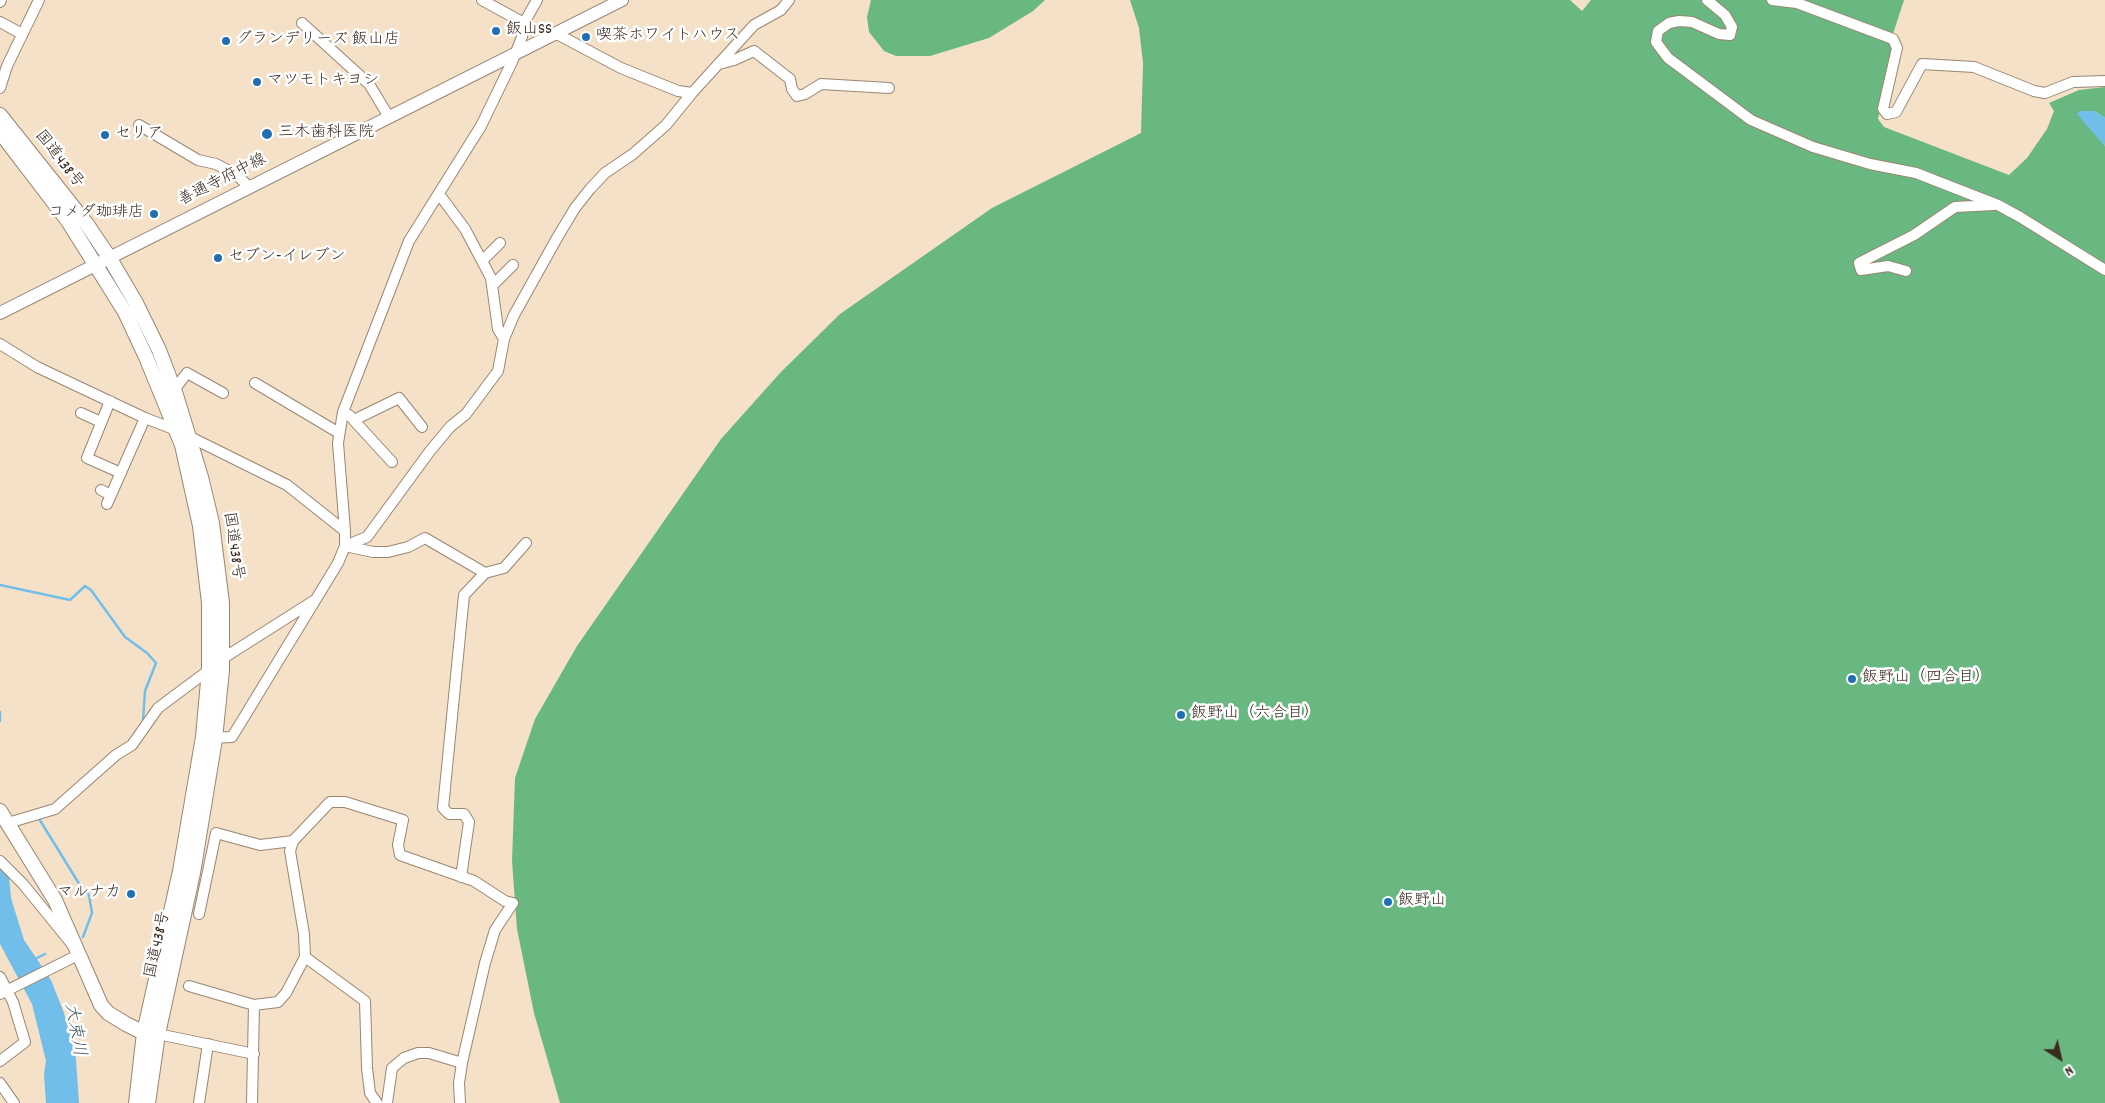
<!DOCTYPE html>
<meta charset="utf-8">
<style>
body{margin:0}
#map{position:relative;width:2105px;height:1103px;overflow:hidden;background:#f5e1c7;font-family:Dekko,sans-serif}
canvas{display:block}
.north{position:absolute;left:2035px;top:1033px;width:50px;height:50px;-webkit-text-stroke:4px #fff;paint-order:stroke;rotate:145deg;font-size:14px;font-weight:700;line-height:20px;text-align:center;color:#3b2a1e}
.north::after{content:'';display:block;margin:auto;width:18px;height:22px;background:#3b2a1e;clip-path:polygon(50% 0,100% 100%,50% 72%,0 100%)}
</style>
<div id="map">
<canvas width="2105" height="1103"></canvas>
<div class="north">N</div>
</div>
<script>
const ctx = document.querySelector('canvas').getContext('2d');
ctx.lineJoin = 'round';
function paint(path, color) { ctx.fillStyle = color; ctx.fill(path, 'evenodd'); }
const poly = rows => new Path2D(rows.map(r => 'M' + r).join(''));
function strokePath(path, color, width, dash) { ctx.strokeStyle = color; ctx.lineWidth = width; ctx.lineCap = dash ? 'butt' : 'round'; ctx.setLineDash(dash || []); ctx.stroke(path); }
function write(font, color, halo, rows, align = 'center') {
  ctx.font = font + ' Dekko,"Klee One",sans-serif'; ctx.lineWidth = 5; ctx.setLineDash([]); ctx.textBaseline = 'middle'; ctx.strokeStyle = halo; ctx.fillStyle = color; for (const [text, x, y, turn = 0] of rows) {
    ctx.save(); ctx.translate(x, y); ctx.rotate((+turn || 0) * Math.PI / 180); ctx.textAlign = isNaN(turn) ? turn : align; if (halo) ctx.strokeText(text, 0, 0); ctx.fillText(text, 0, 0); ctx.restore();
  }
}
const forest = poly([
 [871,0,1045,0,1033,11,989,38,930,56,896,56,884,51,869,32,867,17],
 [1130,0,1570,0,1582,11,1591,0,1904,0,1891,40,1894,48,1878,119,1884,127,2009,175,2027,158,2047,129,2054,111,2049,103,2079,90,2105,87,2105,118,2094,111,2078,114,2105,146,2105,1103,560,1103,534,1013,517,929,512,861,515,778,535,719,577,646,721,439,780,373,840,314,992,208,1141,133,1143,63,1139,28]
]);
const water = poly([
 [2080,111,2094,111,2105,118,2105,146,2077,114],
 [0,868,9,877,11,898,24,940,51,980,64,1013,76,1059,79,1103,46,1103,44,1074,46,1061,32,1004,0,944]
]);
const stream = poly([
 [0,585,70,600,85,586,91,590,125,637,147,653,156,663,145,691,143,721],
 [0,712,0,721],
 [38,817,78,882,89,895,92,913,83,937],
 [33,960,45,954]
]);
const minor = poly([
 [482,0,524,23],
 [1707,0,1725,15,1732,27,1730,35,1719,34,1692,22,1679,21,1669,23,1658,31,1656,42,1668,58,1751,120,1813,147,1870,164,1916,173,1998,205,2020,217,2105,270],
 [1772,0,1797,3,1893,39,1897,48,1883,109,1887,114,1896,112,1922,64,1974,67,2034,91,2045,93,2073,82,2105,81],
 [0,2,1,0],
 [0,22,22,34],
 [302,23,369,84,389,117],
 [555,33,621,68,678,91,692,93],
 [719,64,734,60,754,51,790,79,792,89,797,96,805,94,821,84,889,88],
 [0,88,7,66,39,0],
 [139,125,198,160,216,164,237,175,248,186],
 [439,194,465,229,491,278,498,329,504,339],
 [482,261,500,243],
 [1906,271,1888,266,1861,270,1859,263,1914,235,1955,207,1994,205],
 [492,286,513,265],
 [0,344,37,367,145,418,176,430,287,485,345,531],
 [255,383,339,433],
 [174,390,187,373,223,393],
 [110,401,87,458,121,473],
 [81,413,101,422],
 [349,415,392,462],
 [354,420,399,398,422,427],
 [101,490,111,495],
 [107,504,145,418],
 [345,546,367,537,430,451,450,427,466,414,498,371,504,339,514,315,557,238,575,208,590,189,605,173,633,154,666,125,692,93,754,25,781,10,789,0],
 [345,546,373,552,388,552,408,547,425,538,485,573,504,568,526,543],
 [222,659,315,600],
 [210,738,232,737,338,563,345,546,345,531,338,443,343,412,409,241,481,126,512,62,522,37,524,23,537,0],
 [8,823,55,809,116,755,132,745,158,708,209,670],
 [0,861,23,884,80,954,0,994],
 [461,877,469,822,464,814,449,814,443,808,464,595,485,573],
 [199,914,216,833,260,845,293,841],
 [305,957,365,1001,367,1068,370,1093,377,1103],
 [0,977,13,1002,25,1042,0,1061],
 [189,986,254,1005,278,1002,286,993,305,957,304,934,290,851,293,841,330,802,345,802,403,820,398,845,400,855,474,881,505,901,513,903,495,930,485,963,462,1063,459,1083,460,1103],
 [158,1034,254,1054],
 [0,1083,14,1103],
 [199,1103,208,1044],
 [252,1103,254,1005],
 [387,1103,392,1068,404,1058,418,1053,429,1053,462,1063]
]);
const major = poly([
 [0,313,622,0]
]);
const highway = poly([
 [0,115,86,223,109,257,136,303,159,350,176,395,201,477,212,523,222,603,222,670,215,739,193,873,158,1034,148,1103],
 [0,132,68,221,125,312,146,357,182,445,200,526,209,603,209,670,203,737,180,871,144,1033,136,1103],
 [0,811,55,900,101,1005,108,1013,126,1024,144,1033,152,1033]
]);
const markers = [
 [496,31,5,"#1f6fb2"],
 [586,37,5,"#1f6fb2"],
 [226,41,5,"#1f6fb2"],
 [257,82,5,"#1f6fb2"],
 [267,134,6,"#1f6fb2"],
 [105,135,5,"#1f6fb2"],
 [154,214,5,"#1f6fb2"],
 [218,258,5,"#1f6fb2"],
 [1852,679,5,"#1f6fb2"],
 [1181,715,5,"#1f6fb2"],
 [131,894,5,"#1f6fb2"],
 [1388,902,5,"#1f6fb2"]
];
const poiNames = [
 ["飯山SS",506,31],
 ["喫茶ホワイトハウス",596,37],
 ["グランデリーズ 飯山店",236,41],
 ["マツモトキヨシ",267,82],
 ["三木歯科医院",278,134],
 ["セリア",115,135],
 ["コメダ珈琲店",144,214,"right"],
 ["セブン-イレブン",228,258],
 ["飯野山（四合目）",1862,679],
 ["飯野山（六合目）",1191,715],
 ["マルナカ",121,894,"right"],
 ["飯野山",1398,902]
];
const streetNames = [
 ["国道438号",58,160,52],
 ["善通寺府中線",223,181,-27],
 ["国道438号",232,546,82],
 ["国道438号",159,945,-78]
];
const waterNames = [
 ["大束川",73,1030,80]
];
paint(forest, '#6ab881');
paint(water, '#71beeb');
strokePath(stream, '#71beeb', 2.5);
strokePath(minor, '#988672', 12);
strokePath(major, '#988672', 14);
strokePath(highway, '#988672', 16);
strokePath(minor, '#fff', 10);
strokePath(major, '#fff', 12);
strokePath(highway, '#fff', 14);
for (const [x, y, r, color] of markers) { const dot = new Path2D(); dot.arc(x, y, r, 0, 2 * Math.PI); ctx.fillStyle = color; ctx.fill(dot); strokePath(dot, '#fff', 2); }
write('16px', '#3b2a1e', '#fff', poiNames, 'left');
write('16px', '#3b2a1e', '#fff', streetNames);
write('italic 18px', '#4e5e66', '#fff', waterNames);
</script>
